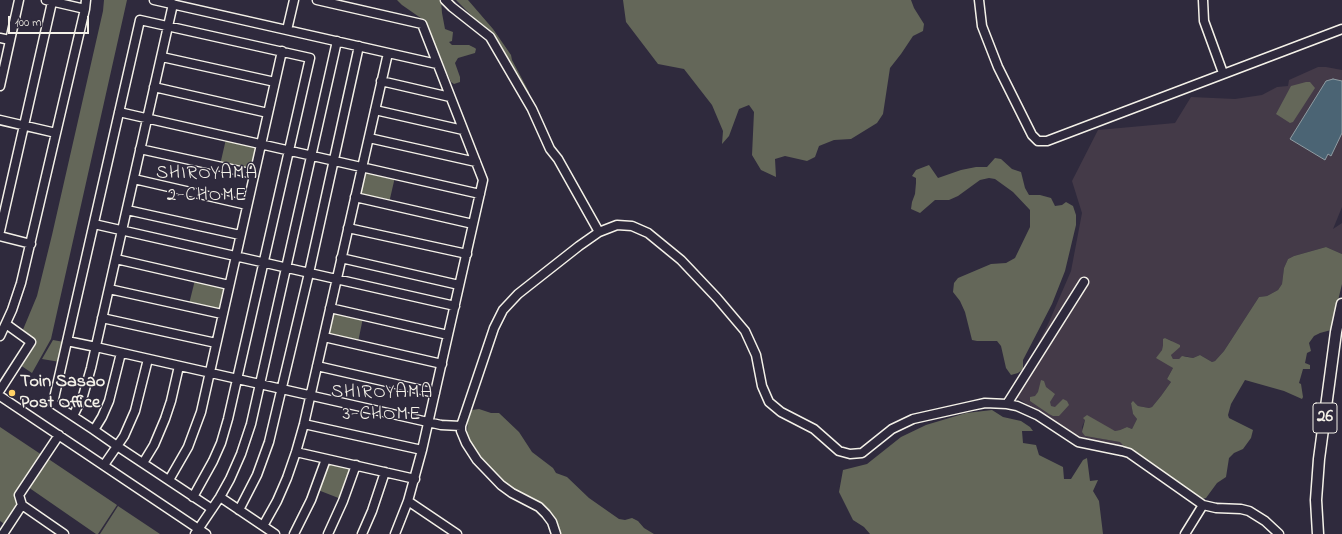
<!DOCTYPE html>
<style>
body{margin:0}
#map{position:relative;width:1342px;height:534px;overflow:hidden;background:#2f2a3d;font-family:"Indie Flower",sans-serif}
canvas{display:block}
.scale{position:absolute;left:8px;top:16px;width:81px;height:18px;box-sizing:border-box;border:2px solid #f4f1e8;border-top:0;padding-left:5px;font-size:12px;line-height:14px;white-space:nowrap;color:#f4f1e8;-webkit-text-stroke:3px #2f2a3d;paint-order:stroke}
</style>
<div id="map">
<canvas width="1342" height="534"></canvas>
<div class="scale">100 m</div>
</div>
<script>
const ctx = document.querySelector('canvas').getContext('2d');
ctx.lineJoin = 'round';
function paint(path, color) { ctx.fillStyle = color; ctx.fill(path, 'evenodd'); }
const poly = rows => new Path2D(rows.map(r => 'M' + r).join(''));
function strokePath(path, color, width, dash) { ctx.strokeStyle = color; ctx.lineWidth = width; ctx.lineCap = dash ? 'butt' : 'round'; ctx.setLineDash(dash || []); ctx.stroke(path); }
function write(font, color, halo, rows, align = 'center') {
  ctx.font = font + ' "Indie Flower",sans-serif'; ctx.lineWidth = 3; ctx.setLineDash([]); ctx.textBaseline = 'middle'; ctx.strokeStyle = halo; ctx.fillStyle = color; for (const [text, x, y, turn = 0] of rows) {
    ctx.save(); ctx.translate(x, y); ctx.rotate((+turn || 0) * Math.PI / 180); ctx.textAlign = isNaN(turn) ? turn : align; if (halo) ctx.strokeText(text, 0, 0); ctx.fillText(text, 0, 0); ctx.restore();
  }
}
const built = poly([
 [1318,67,1326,67,1342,70,1342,207,1333,229,1342,223,1342,254,1326,247,1294,256,1288,259,1284,268,1282,284,1278,290,1267,296,1259,297,1224,351,1215,361,1212,362,1200,355,1193,358,1185,356,1179,359,1173,359,1171,355,1173,352,1172,341,1165,338,1163,342,1163,345,1162,350,1158,356,1173,368,1167,379,1171,382,1161,396,1152,407,1149,408,1138,406,1135,403,1131,402,1133,414,1137,419,1132,429,1127,427,1120,430,1115,431,1085,420,1082,427,1085,436,1121,442,1125,447,1082,440,1019,399,1018,398,1009,395,1029,362,1049,322,1071,271,1082,213,1072,181,1098,130,1175,123,1191,97,1235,99,1262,95,1277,87,1288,86,1289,80]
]);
const green = poly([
 [104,0,127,0,51,339,32,373,20,365,34,343,22,332,37,296,52,235,103,11],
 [397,0,441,0,442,13,445,29,453,32,452,41,449,42,452,45,469,45,475,48,476,49,475,53,458,58,455,63,460,77,460,82,454,84,451,82,425,21,402,5],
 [456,0,468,0,493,29,511,55,512,60,529,92,529,97,491,35],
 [623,0,911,0,914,8,924,24,923,31,913,36,901,54,890,68,883,114,877,123,851,139,834,140,819,146,815,157,807,161,785,156,775,159,776,177,761,170,752,155,754,112,749,105,739,109,729,136,722,144,723,131,712,105,684,69,658,64,626,22],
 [1306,82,1310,82,1315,88,1293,122,1290,123,1276,114,1291,86],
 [226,139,257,146,252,170,220,165],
 [995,158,1001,159,1012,169,1021,172,1025,188,1029,195,1040,195,1051,198,1055,206,1062,205,1066,202,1073,206,1076,215,1076,225,1065,271,1052,304,1023,360,1023,369,1018,373,1011,375,1006,368,1001,346,997,341,977,341,972,340,965,312,960,301,953,292,954,283,958,278,991,264,1006,263,1015,258,1030,227,1030,210,1013,192,995,179,989,178,980,180,958,196,949,200,935,200,920,213,911,209,912,202,915,194,916,183,916,178,912,176,916,170,929,165,938,178,961,170,976,167,987,167],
 [364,172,395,177,389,203,359,195],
 [1326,247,1342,254,1342,284,1331,330,1320,333,1314,336,1309,343,1311,351,1307,353,1305,363,1310,365,1310,369,1303,369,1299,383,1301,384,1303,397,1302,399,1284,391,1245,380,1231,404,1228,415,1229,418,1253,430,1251,438,1243,449,1234,453,1229,458,1226,477,1217,483,1206,498,1201,499,1197,498,1125,447,1120,442,1085,436,1082,432,1085,420,1083,418,1087,415,1115,431,1120,430,1127,427,1132,429,1137,419,1133,414,1131,403,1133,401,1138,406,1149,408,1152,407,1161,396,1171,382,1167,379,1173,368,1156,358,1162,350,1163,345,1163,339,1165,338,1180,345,1180,347,1171,355,1173,359,1179,359,1182,356,1193,358,1200,355,1212,362,1215,361,1224,351,1259,297,1267,296,1278,290,1282,284,1284,268,1288,259,1294,256],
 [195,280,225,287,221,310,189,304],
 [332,311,363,318,358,342,328,336],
 [53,340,64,342,60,362,42,359],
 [1041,380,1044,381,1046,387,1055,394,1050,402,1051,406,1055,407,1063,399,1067,401,1069,405,1059,416,1053,416,1049,414,1030,401,1030,397,1035,396,1038,392],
 [479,409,491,413,499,413,519,432,532,452,553,468,556,473,567,477,589,498,619,519,625,520,632,518,638,521,644,528,654,534,559,534,558,527,506,486,485,463,471,445,467,435,468,414,472,410],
 [992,410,1003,417,1021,421,1030,427,1033,431,1022,431,1023,443,1036,445,1039,455,1063,467,1064,479,1071,479,1083,460,1087,458,1090,481,1098,480,1093,491,1099,501,1103,534,870,534,864,527,853,520,839,492,843,470,867,464,901,437,926,425,966,413],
 [0,427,42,455,19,504,6,525,0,521],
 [47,458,117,505,98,534,96,534,28,487],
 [327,463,352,467,341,499,318,490],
 [118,506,160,534,100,534]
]);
const water = poly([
 [1333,79,1342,81,1342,133,1331,156,1328,154,1325,160,1290,139,1326,81,1333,79]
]);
const minor = poly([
 [46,0,85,9],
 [154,0,437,64],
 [317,0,422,24,483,180,422,450,408,501,395,534],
 [445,0,452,7,490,37,532,109,550,149,558,159,599,232],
 [979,0,982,26,998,67,1032,135,1038,141,1047,141,1342,29],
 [1203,0,1204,21,1223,73],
 [287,30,294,0],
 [0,38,10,40],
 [162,57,275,82],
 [381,81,450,97],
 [0,86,19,0],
 [154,87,268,113],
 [375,110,463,130],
 [119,112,480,194],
 [0,120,56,133],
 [369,138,476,162],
 [140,149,254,174],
 [134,179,247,205],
 [355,197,473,224],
 [127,210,240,235],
 [94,224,455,306],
 [348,228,467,254],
 [0,231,52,2],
 [0,236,31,244],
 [341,258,459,285],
 [116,259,229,285],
 [109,289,222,314],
 [330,308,448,335],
 [102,318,216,343],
 [0,336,12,310,21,283,85,9,86,0],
 [324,337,442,364],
 [67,341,96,347],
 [96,347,441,425,461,426],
 [317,366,435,393],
 [0,390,31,342,6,324],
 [0,396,206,534],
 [1007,404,1084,282],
 [73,416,83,396,91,368,173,4],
 [304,424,422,450],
 [94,430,102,417,109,401,121,353],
 [59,435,19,495,22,505,64,534],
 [296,452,415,479],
 [143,463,154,445,165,419,171,401,179,366],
 [104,465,124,436,135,411,148,359],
 [169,480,188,447,201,412,282,51],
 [193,497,213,461,221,443,228,419,310,58,140,20,53,403,94,430,117,446,209,507,212,509],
 [220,497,275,534],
 [408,501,457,534],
 [239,510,257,475,269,442,309,273,359,46],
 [263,526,277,501,287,478,296,452,304,424,388,53],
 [3,534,22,505],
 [195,534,220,497,230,479,241,454,251,424,337,41],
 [294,534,311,500,326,459],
 [328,534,343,501,356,465],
 [362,534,372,511,385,472],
 [556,534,552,522,546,514,539,507,512,493,501,485,477,460,466,443,461,431,461,426,494,328,503,310,518,294,579,246,599,232,617,225,632,226,648,233,681,260,717,298,745,331,756,355,762,386,769,402,781,412,814,429,839,451,850,454,862,453,892,429,913,419,971,406,985,403,1007,404,1017,406,1037,415,1078,442,1122,451,1129,453,1203,505,1216,508,1241,509,1249,511,1265,521,1279,534],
 [1185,534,1203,505]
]);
const major = poly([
 [1318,534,1316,500,1319,459,1336,332,1342,304]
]);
const markers = [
 [12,393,4,"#ffd166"]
];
const shields = [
 [1325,418,24]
];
const shieldNames = [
 ["26",1325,418]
];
const poiNames = [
 ["Toin Sasao",20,383],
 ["Post Office",20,404]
];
const neighbourhoodNames = [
 ["SHIROYAMA",207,175],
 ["2-CHOME",207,197],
 ["SHIROYAMA",382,394],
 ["3-CHOME",382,416]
];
paint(built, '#443a48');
paint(green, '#646759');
paint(water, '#4b6474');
strokePath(water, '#8f9ca2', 1);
strokePath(minor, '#f4f1e8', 11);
strokePath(major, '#f4f1e8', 13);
strokePath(minor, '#2f2a3d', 8);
strokePath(major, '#2f2a3d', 10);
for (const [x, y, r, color] of markers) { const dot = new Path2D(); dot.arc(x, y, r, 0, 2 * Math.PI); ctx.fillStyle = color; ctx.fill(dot); strokePath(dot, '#2f2a3d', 1.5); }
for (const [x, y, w] of shields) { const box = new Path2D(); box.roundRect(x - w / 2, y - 15, w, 30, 3); ctx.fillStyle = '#2f2a3d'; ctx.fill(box); strokePath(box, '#f4f1e8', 1); }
write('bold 17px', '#f4f1e8', null, shieldNames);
write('bold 18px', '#f4f1e8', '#2f2a3d', poiNames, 'left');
ctx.letterSpacing = '1px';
write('19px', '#f4f1e8', '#2f2a3d', neighbourhoodNames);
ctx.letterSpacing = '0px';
</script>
